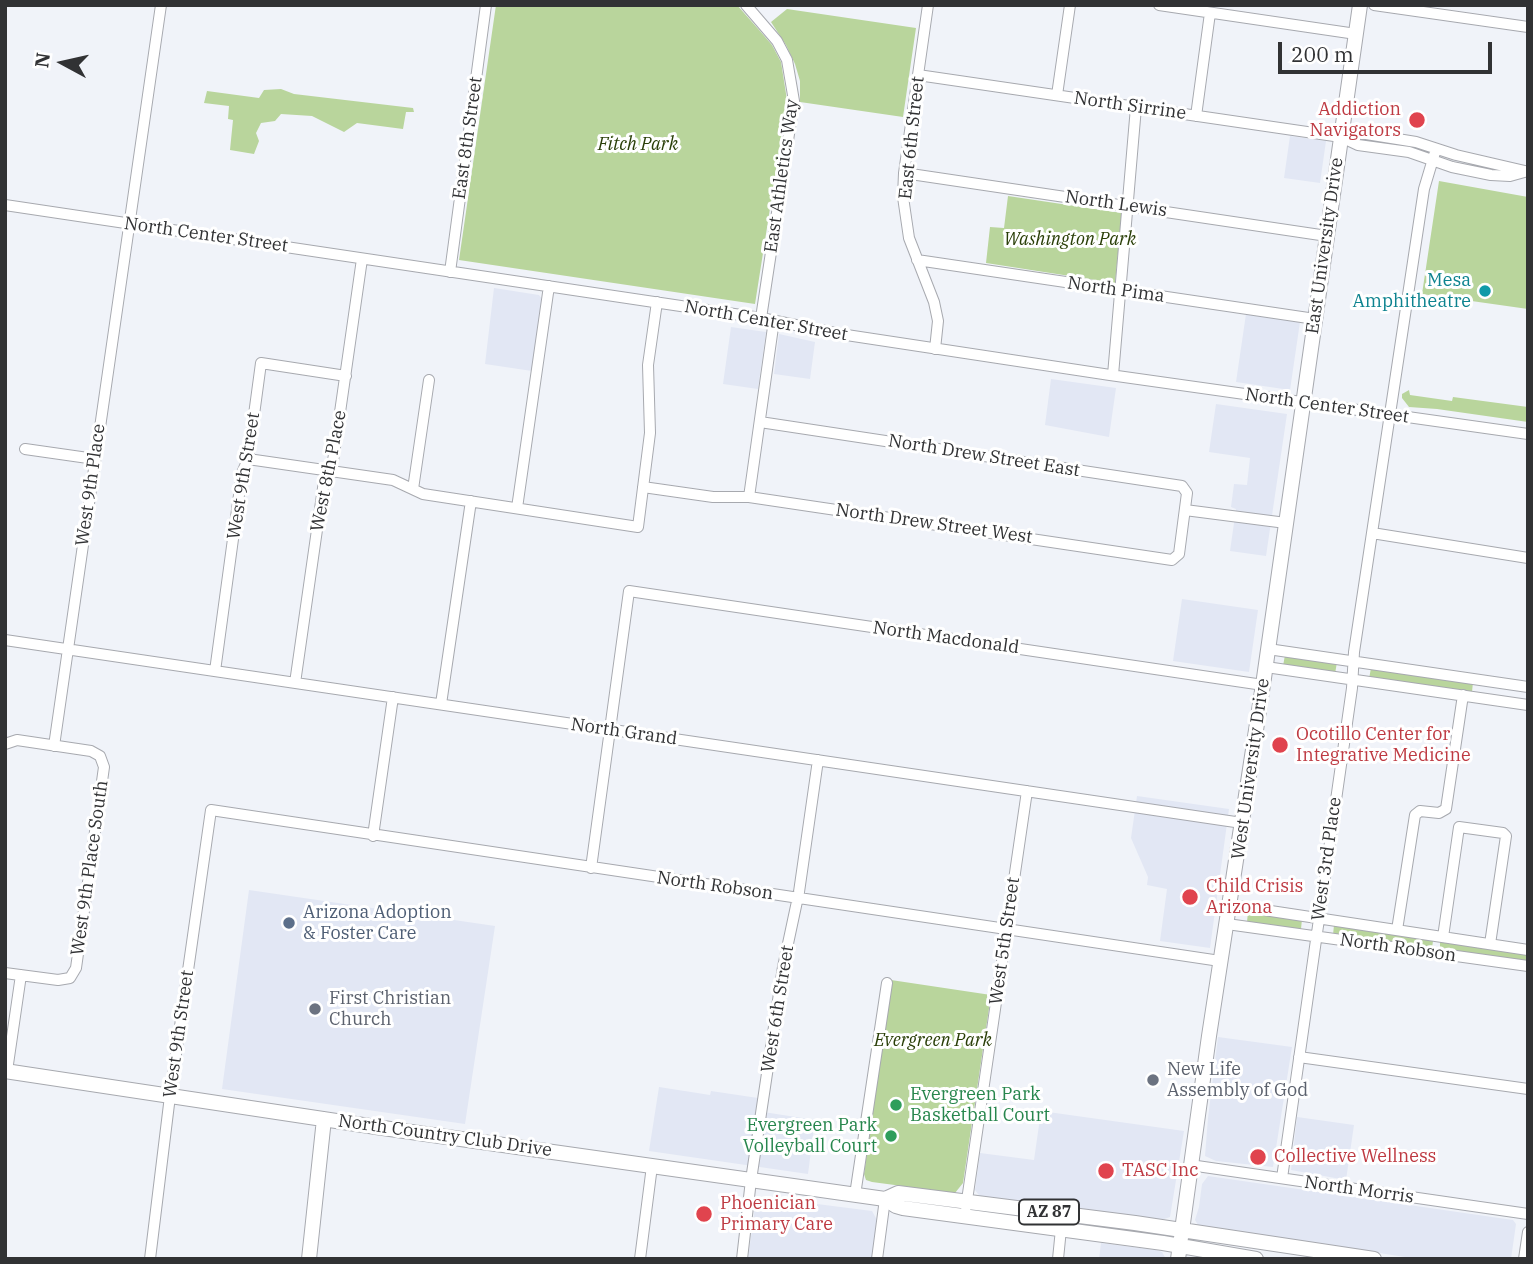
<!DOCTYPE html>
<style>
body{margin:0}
#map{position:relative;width:1533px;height:1264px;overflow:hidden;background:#f0f3f9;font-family:"IBM Plex Serif",serif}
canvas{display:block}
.frame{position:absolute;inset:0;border:7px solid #313234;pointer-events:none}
.north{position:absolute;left:28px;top:28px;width:70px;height:70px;-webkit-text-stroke:5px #fff;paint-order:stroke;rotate:278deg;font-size:19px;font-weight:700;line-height:28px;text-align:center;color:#313234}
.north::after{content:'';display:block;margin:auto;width:24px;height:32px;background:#313234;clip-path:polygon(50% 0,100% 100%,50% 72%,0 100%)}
.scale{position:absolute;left:1278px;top:42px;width:214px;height:32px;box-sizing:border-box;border:4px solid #313234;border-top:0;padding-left:9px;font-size:21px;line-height:24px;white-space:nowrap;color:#313234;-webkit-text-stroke:5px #fff;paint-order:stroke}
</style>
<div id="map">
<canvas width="1533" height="1264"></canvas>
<div class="frame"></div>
<div class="north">N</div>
<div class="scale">200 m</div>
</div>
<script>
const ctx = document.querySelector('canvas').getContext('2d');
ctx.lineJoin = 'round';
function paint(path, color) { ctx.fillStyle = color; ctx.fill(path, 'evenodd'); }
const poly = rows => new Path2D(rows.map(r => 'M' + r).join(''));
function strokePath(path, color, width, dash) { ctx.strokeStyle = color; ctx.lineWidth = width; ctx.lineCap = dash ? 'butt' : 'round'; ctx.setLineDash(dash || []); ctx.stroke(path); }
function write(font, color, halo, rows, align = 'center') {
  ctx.font = font + ' "IBM Plex Serif",serif'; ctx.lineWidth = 6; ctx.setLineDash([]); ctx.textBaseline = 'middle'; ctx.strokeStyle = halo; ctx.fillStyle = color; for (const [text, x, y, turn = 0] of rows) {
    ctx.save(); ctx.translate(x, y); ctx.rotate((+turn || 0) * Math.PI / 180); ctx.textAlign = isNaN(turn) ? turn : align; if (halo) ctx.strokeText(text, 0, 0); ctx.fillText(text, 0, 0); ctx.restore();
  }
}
const built = poly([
 [1290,136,1326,141,1320,183,1284,178],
 [494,288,539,295,542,299,532,371,485,364],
 [1246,314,1300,322,1290,390,1236,382],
 [731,327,766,332,758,389,723,384],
 [779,334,815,342,810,379,774,374],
 [1051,379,1116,388,1109,437,1045,425],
 [1216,404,1287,414,1266,556,1230,551,1236,509,1231,507,1234,484,1247,485,1250,458,1209,452],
 [1182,599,1258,610,1249,672,1173,661],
 [1137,796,1229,809,1210,948,1160,941,1167,889,1147,885,1148,877,1131,838],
 [249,890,495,926,465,1124,222,1089],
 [1218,1037,1292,1047,1273,1167,1216,1161,1205,1156,1208,1118],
 [659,1087,710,1095,711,1091,758,1098,757,1111,815,1120,808,1174,649,1151],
 [1041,1111,1184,1131,1170,1217,1161,1220,981,1198,975,1190,980,1153,1034,1160],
 [1297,1117,1354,1125,1346,1180,1291,1170],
 [1208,1176,1513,1220,1516,1224,1511,1259,1418,1259,1198,1225,1195,1220,1199,1207,1202,1184],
 [762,1197,872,1211,877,1220,872,1259,748,1259,755,1207,756,1200],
 [1101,1243,1156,1250,1162,1252,1166,1259,1099,1259]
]);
const green = poly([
 [496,5,737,5,760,31,772,45,781,62,787,100,755,304,459,260],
 [787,9,916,28,903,117,800,102,800,81,795,64,786,45,771,22],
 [281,89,294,94,413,108,414,112,406,112,403,129,357,123,344,132,312,116,281,114,275,121,261,123,256,133,259,141,254,154,230,150,233,120,228,119,229,106,204,103,207,91,259,98,264,90],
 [1439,181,1528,197,1528,309,1422,294],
 [1008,196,1122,213,1115,283,986,263,990,227,1004,228],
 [1409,390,1410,395,1452,401,1453,397,1528,407,1528,422,1437,409,1409,407,1402,398,1402,394],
 [1285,655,1337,662,1335,674,1283,666],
 [1371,668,1473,682,1472,692,1369,679],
 [1248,912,1302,919,1301,929,1247,922],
 [1334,925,1433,941,1432,948,1333,935],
 [1440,940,1528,952,1528,963,1440,950],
 [891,980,991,995,963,1183,955,1193,872,1182,866,1180,864,1174]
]);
const minor = poly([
 [746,5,777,41,787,60,794,101,761,318],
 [928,5,904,173,903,197,909,238,934,302,938,321,935,349],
 [1159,5,1356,34],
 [1374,5,1528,27],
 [918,75,1341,137,1358,145,1409,152,1452,167,1491,175,1510,176,1528,171],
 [1057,95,1070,5],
 [1196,116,1210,13],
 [1341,137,1360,133,1416,142,1456,155,1525,171],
 [904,173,1327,236],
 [5,205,761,318,840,334,1110,375,1528,434],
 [917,260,1315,319],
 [450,272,486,5],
 [1113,375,1136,107],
 [25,449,95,459],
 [248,459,393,480,423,494,638,527,650,433,648,365,657,302],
 [643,487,713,497,749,497,1172,560,1179,554,1187,493,1182,486,760,422],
 [413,489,429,380],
 [749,497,774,320],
 [517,508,549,286],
 [1185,510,1286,523],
 [1372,533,1528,558],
 [5,640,1242,823],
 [1268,649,1528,687],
 [1266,667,1528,705],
 [215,671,242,473,248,459,261,363,346,376],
 [295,683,324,481,333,461,362,259],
 [441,704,471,501],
 [5,744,17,740,91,751,100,756,104,767,76,968,70,978,58,980,5,973],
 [54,746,161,5],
 [373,836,393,697],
 [591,868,629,591,1263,685],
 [1231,905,1528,950],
 [1227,924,1528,966],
 [1397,930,1415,815,1420,811,1439,813,1446,809,1463,695],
 [1443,937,1459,827,1503,833,1506,836,1490,944],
 [1299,1057,1528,1089],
 [7,1071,21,975],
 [1190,1165,1528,1214],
 [1282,1178,1352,688,1354,652,1424,189,1436,149],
 [855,1195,887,983],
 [966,1207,1027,791],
 [150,1259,170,1096,211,810,1220,961],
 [640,1259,652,1166],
 [742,1259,751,1180,783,967,799,892,818,760],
 [877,1259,885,1199],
 [1058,1259,1061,1229],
 [1524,1259,1528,1232]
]);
const major = poly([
 [5,1071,376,1127,885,1199,896,1206,903,1208,1163,1243,1256,1259],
 [885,1199,898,1193,1135,1223,1374,1259],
 [309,1259,324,1119],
 [1178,1259,1209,1036,1264,678,1360,5]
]);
const markers = [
 [1417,120,9,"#e0444e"],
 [1485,291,7,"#0f9aa8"],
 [1280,745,9,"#e0444e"],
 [1190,897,9,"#e0444e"],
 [289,923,7,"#5c6f8a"],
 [315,1009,7,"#6b7280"],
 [1153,1080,7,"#6b7280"],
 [896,1105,7,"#2e9e5b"],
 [891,1136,7,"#2e9e5b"],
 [1258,1157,9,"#e0444e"],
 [1106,1171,9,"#e0444e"],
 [704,1214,9,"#e0444e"]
];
const shields = [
 [1049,1212,60]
];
const shieldNames = [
 ["AZ 87",1049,1212]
];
const streetNames = [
 ["North Sirrine",1130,106,8],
 ["East 8th Street",468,138,-82],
 ["East 6th Street",912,138,-84],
 ["East Athletics Way",782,176,-82],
 ["North Lewis",1116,204,8],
 ["North Center Street",206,235,8],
 ["East University Drive",1325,246,-82],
 ["North Pima",1116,290,8],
 ["North Center Street",766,321,10],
 ["North Center Street",1327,406,8],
 ["North Drew Street East",984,456,9],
 ["West 8th Place",329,471,-79],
 ["West 9th Street",244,476,-81],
 ["West 9th Place",91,485,-82],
 ["North Drew Street West",934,524,8],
 ["North Macdonald",946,638,8],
 ["North Grand",624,732,8],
 ["West University Drive",1251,769,-82],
 ["West 3rd Place",1327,859,-82],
 ["West 9th Place South",90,868,-82],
 ["North Robson",715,886,8],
 ["West 5th Street",1005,941,-82],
 ["North Robson",1398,948,8],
 ["West 6th Street",778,1009,-81],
 ["West 9th Street",179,1034,-82],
 ["North Country Club Drive",445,1136,8],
 ["North Morris",1359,1190,8]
];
const healthNames = [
 ["Addiction",1401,110,"right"],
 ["Navigators",1401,131,"right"],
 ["Ocotillo Center for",1296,735],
 ["Integrative Medicine",1296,756],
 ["Child Crisis",1206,887],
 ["Arizona",1206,908],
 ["Collective Wellness",1274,1157],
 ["TASC Inc",1122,1171],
 ["Phoenician",720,1204],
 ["Primary Care",720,1225]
];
const parkNames = [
 ["Fitch Park",638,145],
 ["Washington Park",1070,240],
 ["Evergreen Park",933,1041]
];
const cultureNames = [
 ["Mesa",1471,281],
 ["Amphitheatre",1471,302]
];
const serviceNames = [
 ["Arizona Adoption",303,913],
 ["& Foster Care",303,934]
];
const worshipNames = [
 ["First Christian",329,999],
 ["Church",329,1020],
 ["New Life",1167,1070],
 ["Assembly of God",1167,1091]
];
const leisureNames = [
 ["Evergreen Park",910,1095],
 ["Basketball Court",910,1116],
 ["Evergreen Park",877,1126,"right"],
 ["Volleyball Court",877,1147,"right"]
];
paint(built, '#e2e7f4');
paint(green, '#b9d59c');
strokePath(minor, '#a7a9af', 12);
strokePath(major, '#a7a9af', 16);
strokePath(minor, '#fff', 10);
strokePath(major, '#fff', 14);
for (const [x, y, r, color] of markers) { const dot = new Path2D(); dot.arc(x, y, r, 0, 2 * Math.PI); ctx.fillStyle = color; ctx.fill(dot); strokePath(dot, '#fff', 2.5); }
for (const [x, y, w] of shields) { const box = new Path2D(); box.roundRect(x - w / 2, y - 12.5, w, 25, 5); ctx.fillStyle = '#fff'; ctx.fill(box); strokePath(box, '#313234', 2); }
write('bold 16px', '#313234', null, shieldNames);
write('18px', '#313234', '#fff', streetNames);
write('18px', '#be3a42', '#fff', healthNames, 'left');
write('italic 18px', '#293e07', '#fff', parkNames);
write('18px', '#0d838f', '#fff', cultureNames, 'right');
write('18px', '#4e5e75', '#fff', serviceNames, 'left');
write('18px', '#5b616d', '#fff', worshipNames, 'left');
write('18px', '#27864d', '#fff', leisureNames, 'left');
</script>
